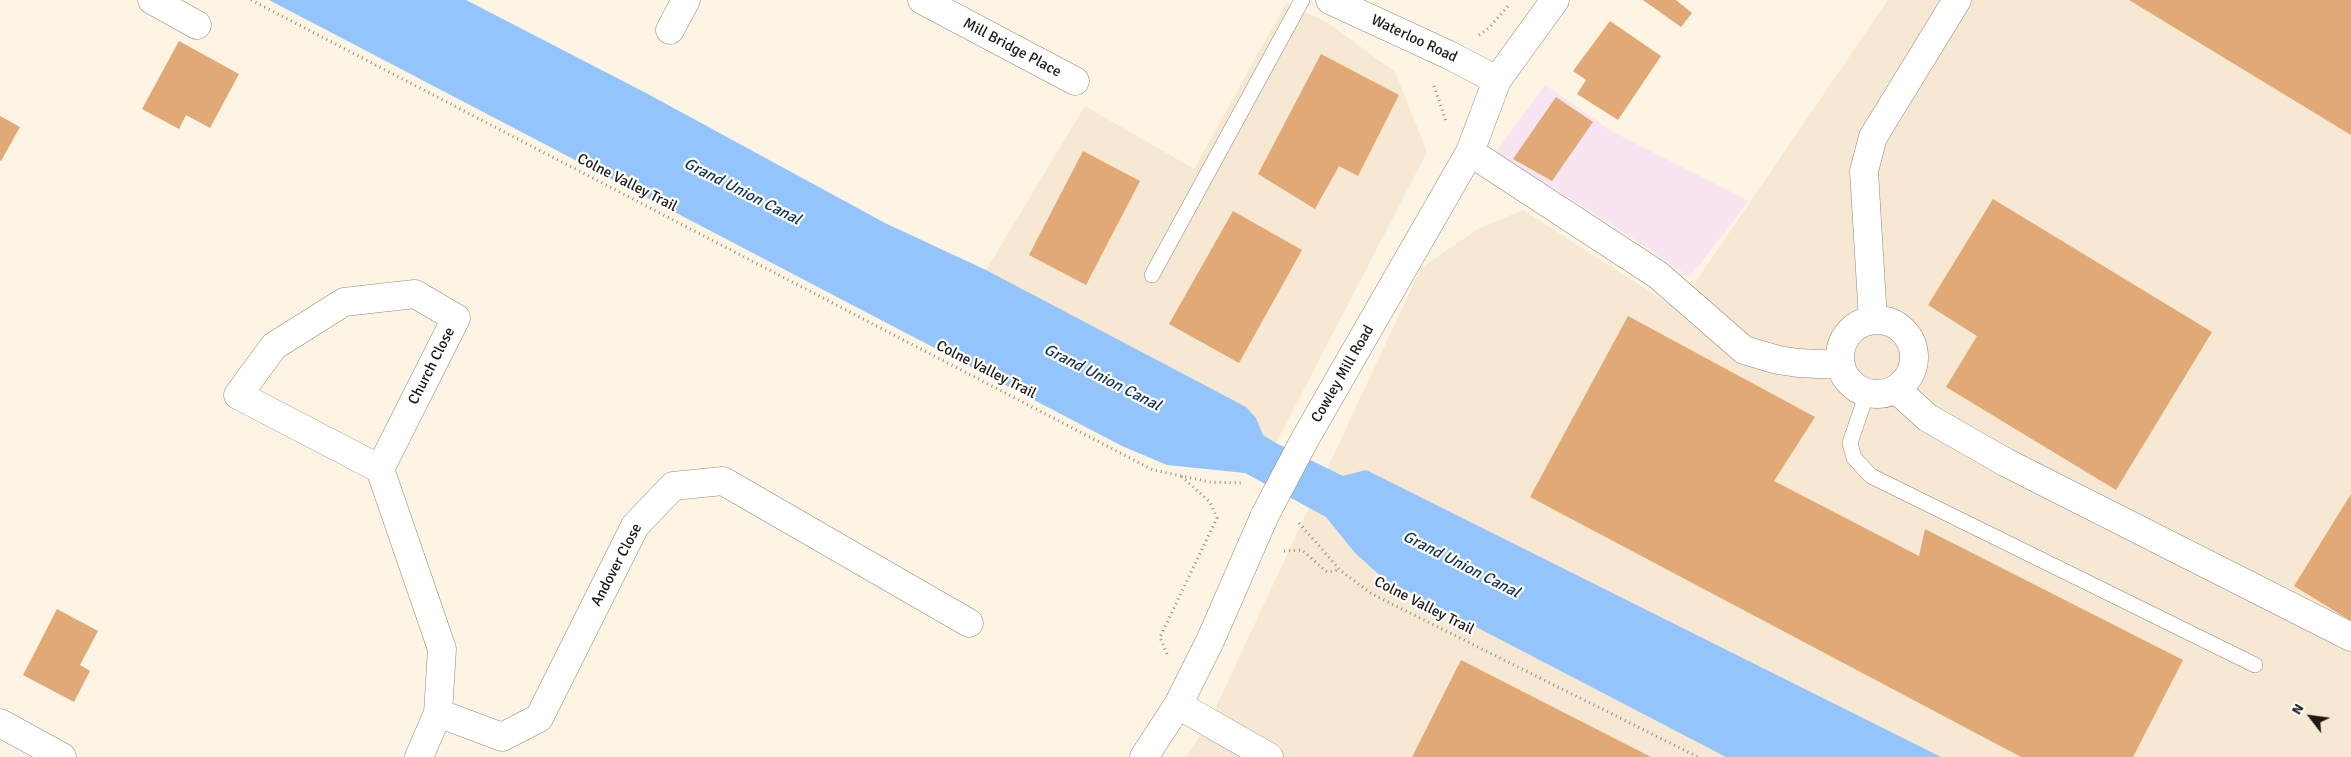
<!DOCTYPE html>
<style>
body{margin:0}
#map{position:relative;width:2351px;height:757px;overflow:hidden;background:#fdf4e4;font-family:Signika,sans-serif}
canvas{display:block}
.north{position:absolute;left:2286px;top:692px;width:50px;height:50px;-webkit-text-stroke:4px #fff;paint-order:stroke;rotate:300deg;font-size:14px;font-weight:700;line-height:20px;text-align:center;color:#1d1914}
.north::after{content:'';display:block;margin:auto;width:18px;height:22px;background:#1d1914;clip-path:polygon(50% 0,100% 100%,50% 72%,0 100%)}
</style>
<div id="map">
<canvas width="2351" height="757"></canvas>
<div class="north">N</div>
</div>
<script>
const ctx = document.querySelector('canvas').getContext('2d');
ctx.lineJoin = 'round';
function paint(path, color) { ctx.fillStyle = color; ctx.fill(path, 'evenodd'); }
const poly = rows => new Path2D(rows.map(r => 'M' + r).join(''));
function strokePath(path, color, width, dash) { ctx.strokeStyle = color; ctx.lineWidth = width; ctx.lineCap = dash ? 'butt' : 'round'; ctx.setLineDash(dash || []); ctx.stroke(path); }
function write(font, color, halo, rows, align = 'center') {
  ctx.font = font + ' Signika,sans-serif'; ctx.lineWidth = 4.5; ctx.setLineDash([]); ctx.textBaseline = 'middle'; ctx.strokeStyle = halo; ctx.fillStyle = color; for (const [text, x, y, turn = 0] of rows) {
    ctx.save(); ctx.translate(x, y); ctx.rotate((+turn || 0) * Math.PI / 180); ctx.textAlign = isNaN(turn) ? turn : align; if (halo) ctx.strokeText(text, 0, 0); ctx.fillText(text, 0, 0); ctx.restore();
  }
}
const commercial = poly([
 [1545,85,1613,132,1749,201,1690,277,1596,214,1495,153]
]);
const built = poly([
 [1888,0,2351,0,2351,757,1186,757,1208,724,1421,268,1478,229,1523,210,1677,309],
 [1286,3,1328,23,1395,72,1427,152,1276,443,1263,435,1256,418,986,270,1085,106,1194,169]
]);
const water = poly([
 [269,0,466,0,646,93,885,223,986,270,1246,407,1256,418,1263,435,1276,443,1343,476,1366,470,1941,757,1726,757,1384,579,1355,553,1326,517,1245,473,1167,465,1122,446]
]);
const building = poly([
 [1643,0,1676,0,1692,13,1681,27],
 [2129,0,2351,0,2351,135],
 [1610,21,1661,56,1618,120,1577,94,1586,80,1573,71],
 [179,41,239,74,210,128,186,115,179,129,142,109],
 [1321,54,1399,95,1358,176,1339,166,1315,209,1258,174],
 [1556,97,1593,122,1552,181,1513,159],
 [0,116,20,127,1,161,0,160],
 [1083,151,1140,181,1086,285,1029,255],
 [1993,199,2212,332,2116,490,1946,387,1977,336,1928,305],
 [1233,211,1302,250,1239,363,1169,324],
 [1628,316,1815,417,1774,481,1919,556,1925,529,2183,660,2133,757,2021,757,1530,497],
 [2351,494,2351,621,2294,586],
 [57,609,98,631,80,665,90,671,74,702,23,675],
 [1461,660,1651,757,1412,757]
]);
const path = poly([
 [251,0,1153,470,1210,482,1244,483],
 [1479,35,1489,28,1508,6],
 [1434,86,1446,121],
 [1299,523,1340,570,1372,594,1698,757],
 [1284,551,1302,550,1327,572,1339,570],
 [1167,654,1160,637,1217,518,1210,502,1181,476]
]);
const lane = poly([
 [1152,275,1302,0],
 [1867,393,1850,443,1854,458,1871,476,2255,665]
]);
const street = poly([
 [152,0,197,25],
 [922,0,1075,81],
 [1330,0,1449,55,1497,80],
 [670,30,686,0],
 [1470,152,1658,275,1744,350,1778,360,1798,363,1841,365],
 [1873,320,1864,171,1873,137,1957,0],
 '1840 357a37 37 0 1 1 74 0a37 37 0 1 1-74 0Z',
 [1896,389,1928,418,2005,462,2351,637],
 [380,469,456,318,415,294,344,302,274,346,238,395,380,469,442,649,438,713,419,757],
 [1178,705,1269,757],
 [438,713,502,737,539,718,635,526,673,486,723,481,969,623],
 [0,723,62,757]
]);
const secondary = poly([
 [1305,439,1470,152,1497,80,1555,0],
 [1144,757,1178,705,1210,641,1265,515]
]);
const secondaryBridge = poly([
 [1265,515,1305,439]
]);
const streetNames = [
 ["Waterloo Road",1414,39,25],
 ["Mill Bridge Place",1012,48,28],
 ["Colne Valley Trail",627,183,27],
 ["Church Close",432,366,-63],
 ["Colne Valley Trail",986,370,27],
 ["Cowley Mill Road",1343,374,-60],
 ["Andover Close",617,565,-62],
 ["Colne Valley Trail",1424,606,27]
];
const waterNames = [
 ["Grand Union Canal",742,192,27],
 ["Grand Union Canal",1102,378,27],
 ["Grand Union Canal",1461,565,27]
];
paint(commercial, '#f9e4f2');
paint(built, '#f6e8d2');
paint(water, '#93c4fb');
paint(building, '#e1a976');
strokePath(lane, '#91887a', 16);
strokePath(street, '#91887a', 29);
strokePath(secondary, '#91887a', 29);
strokePath(path, '#928b80', 3, [1, 4]);
strokePath(lane, '#fff', 15);
strokePath(street, '#fff', 28);
strokePath(secondary, '#fff', 28);
strokePath(secondaryBridge, '#91887a', 29, []);
strokePath(secondaryBridge, '#fff', 28);
write('15px', '#1d1914', '#fff', streetNames);
write('italic 16px', '#123558', '#fff', waterNames);
</script>
